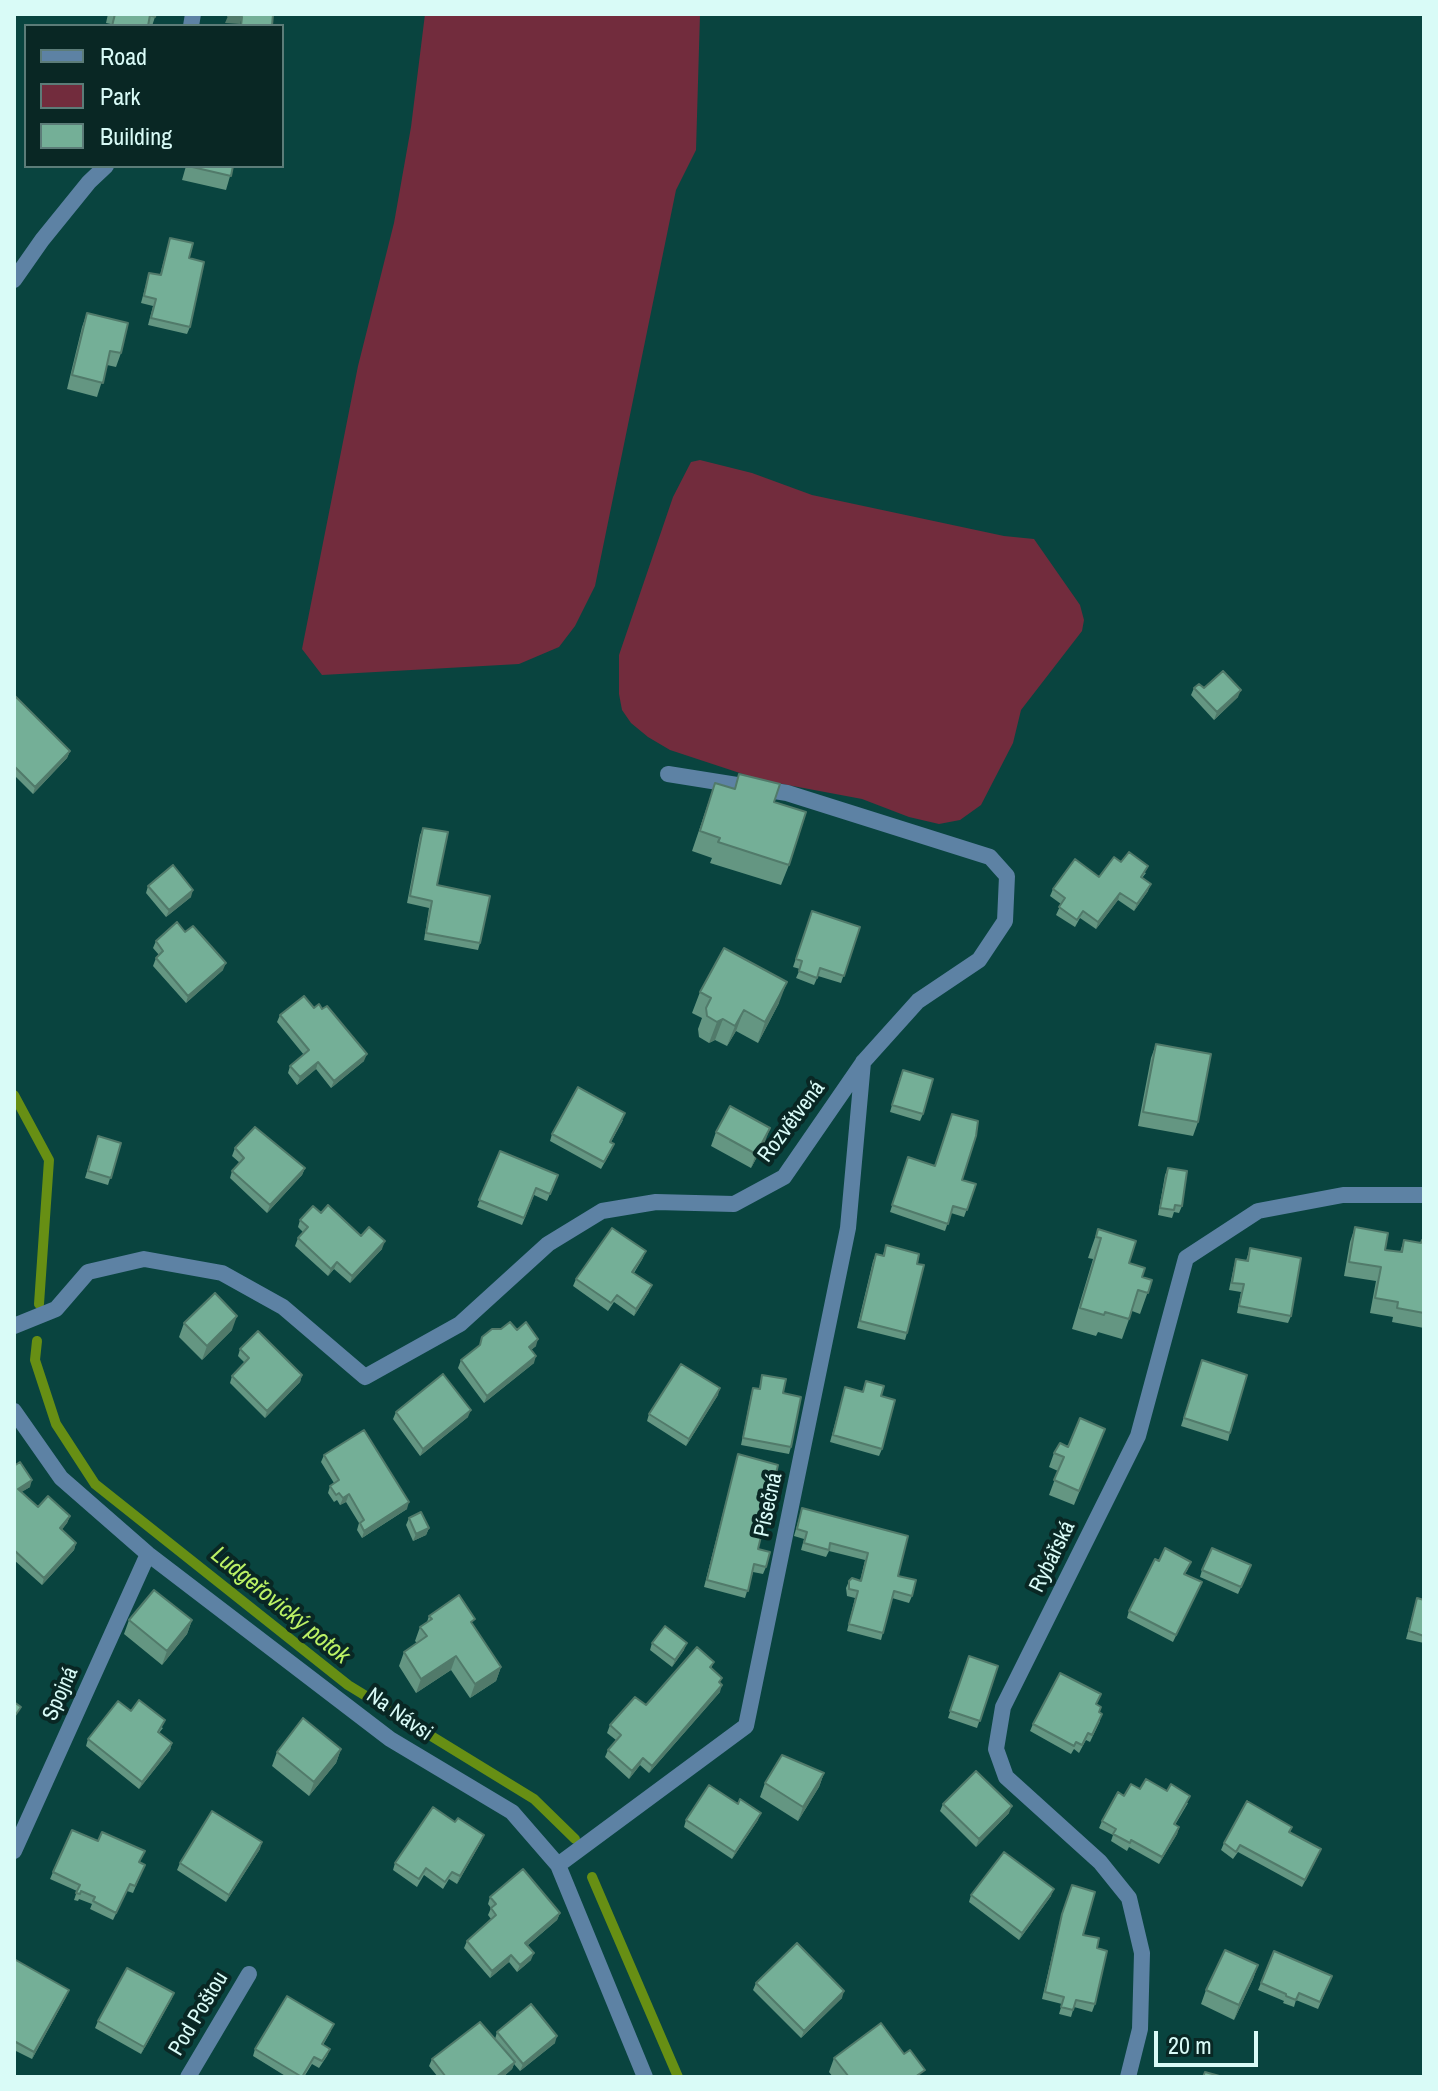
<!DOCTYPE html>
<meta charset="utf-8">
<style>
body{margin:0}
#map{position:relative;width:1438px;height:2091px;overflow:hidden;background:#09443f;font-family:"Archivo Narrow",sans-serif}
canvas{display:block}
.frame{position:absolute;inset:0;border:16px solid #d9fbf7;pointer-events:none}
.legend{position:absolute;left:24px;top:24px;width:260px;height:144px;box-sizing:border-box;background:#092724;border:2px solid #5c7c78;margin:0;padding:10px 14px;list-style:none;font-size:24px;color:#d9fbf7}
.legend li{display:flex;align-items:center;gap:16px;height:40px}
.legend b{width:40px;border:2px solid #5c7c78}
.scale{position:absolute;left:1154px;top:2031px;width:104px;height:36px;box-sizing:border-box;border:4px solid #d9fbf7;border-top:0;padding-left:10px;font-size:24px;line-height:28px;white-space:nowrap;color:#d9fbf7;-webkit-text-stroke:6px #092724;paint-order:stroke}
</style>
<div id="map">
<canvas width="1438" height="2091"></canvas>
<div class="frame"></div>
<ul class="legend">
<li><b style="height:10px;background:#5d82a4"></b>Road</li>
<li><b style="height:22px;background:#722c3d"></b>Park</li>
<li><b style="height:22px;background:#74af97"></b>Building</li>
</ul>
<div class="scale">20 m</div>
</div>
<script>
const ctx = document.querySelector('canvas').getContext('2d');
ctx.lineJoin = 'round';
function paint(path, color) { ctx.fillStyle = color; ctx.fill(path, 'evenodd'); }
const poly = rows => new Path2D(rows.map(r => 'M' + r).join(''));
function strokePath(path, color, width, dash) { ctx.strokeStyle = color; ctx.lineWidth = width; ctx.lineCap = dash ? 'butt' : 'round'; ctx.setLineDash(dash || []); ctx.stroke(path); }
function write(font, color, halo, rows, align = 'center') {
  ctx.font = font + ' "Archivo Narrow",sans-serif'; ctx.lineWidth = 8; ctx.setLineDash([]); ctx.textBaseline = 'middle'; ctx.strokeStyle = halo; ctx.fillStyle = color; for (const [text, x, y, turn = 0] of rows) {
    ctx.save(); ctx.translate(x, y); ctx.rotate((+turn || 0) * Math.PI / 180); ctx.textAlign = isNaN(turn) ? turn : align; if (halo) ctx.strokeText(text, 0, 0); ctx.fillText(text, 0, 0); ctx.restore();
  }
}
const green = poly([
 [425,14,700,14,696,150,676,190,595,586,575,626,559,647,519,664,322,675,302,649,358,366,394,223,411,127],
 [700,460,752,473,812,495,1004,536,1034,539,1080,605,1084,620,1082,631,1021,710,1013,743,981,805,960,820,939,824,909,817,862,799,761,780,670,750,648,737,631,723,622,710,619,694,619,655,673,497,691,462]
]);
const stream = poly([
 [14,1095,49,1160,39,1304],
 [37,1341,35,1360,56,1424,95,1484,348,1685,534,1799,575,1839],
 [592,1877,678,2077]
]);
const street = poly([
 [191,26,193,14],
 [14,280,42,240,89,182,106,166],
 [14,1326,56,1309,88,1272,144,1259,222,1273,283,1307,365,1377,460,1324,548,1244,602,1211,656,1202,734,1204,784,1177,864,1061,918,1001,979,960,1005,921,1007,876,990,857,787,793,668,774],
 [14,1411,61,1478,148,1554,390,1739,512,1812,558,1865,645,2077],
 [14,1851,148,1554],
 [558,1865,746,1726,848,1228,863,1062],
 [188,2077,249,1974],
 [1128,2077,1140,2029,1142,1953,1129,1898,1100,1862,1006,1777,996,1749,1003,1707,1138,1436,1186,1258,1258,1211,1343,1195,1424,1195]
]);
const wall = poly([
 [108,14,156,14,152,26,111,26,111,24,106,23],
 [186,166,233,166,226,190,182,180],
 [170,238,189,258,190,327,187,334,148,325,153,306,141,303,149,273,160,275],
 [87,313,121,353,116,367,107,365,97,397,67,389,82,327],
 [1194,688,1204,688,1238,697,1214,720,1191,695],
 [14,695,70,751,67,758,33,794,14,775],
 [739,774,774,802,789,865,781,885,710,863,712,858,692,851,715,783,734,789],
 [423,828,437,885,480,943,478,950,424,940,429,908,407,903,420,835],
 [1121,862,1146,873,1142,878,1148,891,1134,911,1118,900,1096,929,1080,918,1075,927,1056,915,1061,904,1050,896,1053,889,1099,877],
 [148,886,191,897,166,917,146,893],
 [812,911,860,927,841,983,818,976,814,985,796,978,800,969,793,967],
 [156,941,223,970,186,1003,153,966,156,958,159,955,153,948],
 [700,992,779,1003,758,1043,736,1031,727,1046,715,1040,709,1043,699,1037,698,1029,702,1018,692,1013],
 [314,1008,364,1061,331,1088,316,1069,297,1085,288,1073,290,1066,304,1055,277,1022,280,1015],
 [1156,1044,1198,1122,1193,1136,1138,1126,1151,1058],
 [900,1077,923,1114,920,1121,890,1112],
 [623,1120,611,1142,611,1151,601,1169,550,1141,552,1134],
 [716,1132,765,1142,751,1168,711,1146],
 [98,1136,121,1143,108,1185,85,1178],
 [235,1148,305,1168,302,1175,267,1213,230,1178,232,1171,240,1163,232,1156],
 [500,1151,558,1175,547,1201,534,1195,522,1225,477,1207],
 [908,1157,962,1180,976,1184,964,1217,951,1213,945,1231,890,1212],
 [1168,1168,1182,1206,1179,1213,1174,1212,1172,1218,1158,1215,1165,1175],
 [321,1213,382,1249,350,1283,334,1269,328,1276,295,1246,298,1238,303,1232,298,1227,300,1220],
 [1355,1227,1385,1250,1400,1252,1404,1240,1421,1243,1424,1240,1424,1328,1392,1322,1393,1317,1370,1313,1376,1281,1344,1276,1350,1242],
 [1098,1229,1142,1277,1152,1280,1140,1314,1132,1311,1122,1339,1098,1332,1096,1336,1072,1329,1093,1259,1088,1258],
 [886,1245,907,1333,905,1340,857,1328,873,1261,876,1254,883,1255],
 [1250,1248,1291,1316,1288,1323,1237,1313,1241,1292,1229,1290,1234,1266,1236,1259,1246,1261],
 [643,1258,634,1273,649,1292,634,1316,614,1302,608,1311,573,1286,576,1279],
 [184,1323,232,1330,202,1360,179,1337],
 [517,1330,536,1346,531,1350,534,1363,484,1403,458,1368,461,1360],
 [240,1349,302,1375,300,1382,265,1418,230,1383,232,1376,245,1363,238,1356],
 [1202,1360,1230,1433,1228,1441,1181,1426],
 [762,1375,783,1393,791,1447,789,1454,741,1445,751,1395,753,1388,759,1389],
 [845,1387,881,1396,882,1449,879,1456,830,1442],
 [718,1395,686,1446,647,1421,649,1414],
 [396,1412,468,1417,420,1456,393,1419],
 [1105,1429,1074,1505,1049,1495,1058,1471,1049,1467,1054,1453],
 [738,1454,758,1549,766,1567,763,1574,753,1572,745,1598,704,1587],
 [324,1455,407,1509,362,1538,357,1530,359,1523,346,1502,340,1505,337,1500,334,1502,328,1493,330,1486,334,1483,321,1462],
 [14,1466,30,1487,21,1492,38,1507,70,1516,67,1523,62,1529,76,1543,74,1550,42,1585,14,1560],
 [802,1508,908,1536,898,1576,912,1596,909,1603,892,1598,881,1640,847,1631,855,1598,847,1596,846,1588,849,1581,860,1581,865,1560,829,1551,826,1557,801,1550,804,1539,794,1536],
 [409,1518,429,1528,426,1535,413,1541,406,1525],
 [1159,1561,1188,1569,1185,1574,1202,1582,1173,1642,1127,1618,1129,1611],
 [1202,1570,1248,1572,1238,1594,1200,1577],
 [1417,1598,1424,1600,1424,1643,1406,1639],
 [429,1616,473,1625,501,1667,496,1681,470,1698,451,1670,416,1693,399,1666,404,1652,417,1643,415,1641,420,1627,427,1622],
 [129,1620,192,1620,187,1634,162,1665,124,1634],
 [652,1643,684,1650,672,1667,650,1650],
 [969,1656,998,1666,977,1728,948,1718],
 [714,1662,711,1668,720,1683,720,1692,649,1773,640,1765,629,1779,605,1757,608,1750,616,1740,607,1733,610,1725,646,1705],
 [1097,1705,1100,1721,1090,1742,1086,1740,1079,1753,1074,1749,1071,1754,1030,1731,1033,1724],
 [131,1711,163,1728,159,1733,172,1743,170,1750,139,1789,86,1746,88,1739],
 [341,1749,336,1763,309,1796,272,1766,277,1752],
 [824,1773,819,1787,798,1821,760,1797,765,1783],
 [1140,1789,1188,1803,1175,1825,1179,1827,1177,1834,1159,1864,1129,1847,1127,1851,1111,1841,1113,1835,1099,1828,1102,1821,1124,1796],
 [738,1804,758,1820,732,1859,684,1827,686,1820],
 [943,1804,1009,1813,976,1847,940,1811],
 [455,1822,484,1835,481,1842,457,1884,449,1879,443,1889,424,1875,417,1887,393,1870,395,1863],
 [1292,1827,1290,1833,1318,1856,1302,1887,1238,1852,1233,1859,1221,1850,1224,1843],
 [260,1849,226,1902,177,1870,180,1863],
 [140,1863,145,1865,133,1893,127,1891,113,1920,90,1909,92,1904,79,1899,78,1901,74,1900,77,1891,50,1879,53,1872],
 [1072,1885,1083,1935,1097,1948,1095,2004,1092,2012,1074,2007,1071,2017,1059,2014,1062,2004,1042,1999,1060,1921],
 [971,1895,1051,1896,1019,1940,969,1902],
 [490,1897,560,1913,557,1920,527,1946,531,1960,517,1972,509,1962,490,1978,464,1948,467,1941,491,1919,488,1915,491,1908,488,1904],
 [1274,1951,1332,1976,1318,2009,1296,2000,1294,2007,1283,2003,1284,2001,1258,1990],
 [14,1959,69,1990,66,1997,32,2059,14,2050],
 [1258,1965,1253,1979,1234,2020,1201,2004,1206,1990],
 [756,1983,842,1998,801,2038,753,1990],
 [174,1993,171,2000,141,2054,95,2028,98,2021],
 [331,2031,323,2045,330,2049,327,2056,319,2068,312,2064,304,2077,287,2077,253,2056,255,2049],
 [497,2032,555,2043,520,2071,514,2064,512,2069,503,2077,438,2077,429,2066,432,2059,495,2039],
 [834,2058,923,2077,833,2077,829,2072]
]);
const shadedWall = poly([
 [228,16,242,17,240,24,225,23],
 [1241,690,1238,697,1214,720,1217,712],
 [70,751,67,758,33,794,35,787],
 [1151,884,1148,891,1134,911,1137,904],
 [193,890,191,897,166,917,169,910],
 [1120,893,1118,900,1096,929,1098,922],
 [226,963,223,970,186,1003,188,996],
 [787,982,779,1003,758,1043,765,1022],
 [744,1010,736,1031,727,1046,735,1026],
 [723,1019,715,1040,709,1043,717,1022],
 [367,1054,364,1061,331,1088,334,1081],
 [318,1062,316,1069,297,1085,300,1077],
 [770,1128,765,1142,751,1168,756,1154],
 [305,1168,302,1175,267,1213,270,1205],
 [385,1241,382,1249,350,1283,352,1276],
 [646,1251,643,1258,629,1279,632,1272],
 [337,1262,334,1269,328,1276,331,1269],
 [652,1285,649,1292,634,1316,636,1309],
 [237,1316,232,1330,202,1360,207,1346],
 [538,1339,536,1346,526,1354,529,1347],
 [536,1356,534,1363,484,1403,487,1396],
 [302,1375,300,1382,265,1418,267,1411],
 [720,1388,718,1395,686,1446,689,1439],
 [471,1410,468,1417,420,1456,423,1449],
 [32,1480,30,1487,15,1496,18,1489],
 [349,1494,346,1502,340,1505,343,1498],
 [409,1502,407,1509,362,1538,364,1531],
 [70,1516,67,1523,58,1535,60,1528],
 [429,1528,426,1535,413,1541,416,1534],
 [76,1543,74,1550,42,1585,44,1578],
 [192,1620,187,1634,162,1665,167,1651],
 [687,1643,684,1650,672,1667,675,1660],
 [456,1656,451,1670,416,1693,421,1679],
 [501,1667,496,1681,470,1698,475,1684],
 [722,1685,720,1692,649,1773,652,1766],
 [172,1743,170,1750,139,1789,142,1782],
 [341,1749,336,1763,309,1796,314,1782],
 [643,1758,640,1765,629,1779,632,1771],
 [824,1773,819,1787,798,1821,803,1807],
 [1012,1806,1009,1813,976,1847,979,1839],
 [761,1813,758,1820,732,1859,735,1852],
 [1179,1827,1177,1834,1159,1864,1162,1857],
 [484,1835,481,1842,457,1884,460,1876],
 [262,1842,260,1849,226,1902,229,1895],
 [1054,1889,1051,1896,1019,1940,1022,1933],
 [560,1913,557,1920,522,1950,525,1943],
 [534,1953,531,1960,517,1972,520,1965],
 [511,1955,509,1962,490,1978,492,1971],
 [1258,1965,1253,1979,1234,2020,1239,2005],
 [69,1990,66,1997,32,2059,34,2052],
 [844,1991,842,1998,801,2038,804,2031],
 [174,1993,171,2000,141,2054,144,2047],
 [557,2036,555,2043,520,2071,523,2064],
 [515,2062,512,2069,503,2077,496,2077]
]);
const building = poly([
 [115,14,156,14,155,17,150,15,148,26,112,26,115,14],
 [228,14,273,14,272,26,241,26,242,17,228,16,228,14],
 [188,166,233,166,231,176,188,166],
 [170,238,193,243,189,258,204,262,190,327,151,318,156,299,144,296,149,273,161,275,170,238],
 [87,313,128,323,121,353,110,351,103,383,72,375,87,313],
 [1223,671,1241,690,1217,712,1194,688,1199,684,1204,688,1223,671],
 [14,695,70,751,35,787,14,766,14,695],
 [739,774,780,784,774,802,806,812,789,865,718,842,720,838,700,831,715,783,735,789,739,774],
 [423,828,448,832,437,885,490,896,480,943,426,933,432,901,410,896,423,828],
 [1129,852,1148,866,1141,877,1151,884,1137,904,1120,893,1098,922,1083,911,1077,920,1059,907,1065,898,1053,889,1075,859,1099,877,1114,857,1121,862,1129,852],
 [173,865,193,890,169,910,148,886,173,865],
 [812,911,860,927,844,976,820,968,817,978,799,971,802,961,796,959,812,911],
 [177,922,185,932,193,926,226,963,188,996,156,958,163,951,156,941,177,922],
 [724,948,787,982,765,1022,744,1010,735,1026,723,1019,717,1022,707,1016,706,1008,711,998,700,992,724,948],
 [304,996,314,1008,319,1004,322,1009,327,1006,367,1054,334,1081,318,1062,300,1077,290,1066,309,1050,280,1015,304,996],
 [1156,1044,1211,1054,1198,1122,1143,1112,1156,1044],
 [903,1070,933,1079,923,1114,892,1105,903,1070],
 [578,1087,625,1113,610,1142,614,1144,604,1162,552,1134,578,1087],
 [730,1106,770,1128,756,1154,716,1132,730,1106],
 [952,1114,978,1121,976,1136,962,1180,976,1184,967,1210,953,1206,948,1224,892,1205,908,1157,935,1166,952,1114],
 [255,1127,305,1168,270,1205,232,1171,244,1158,235,1148,255,1127],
 [98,1136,121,1143,111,1178,88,1171,98,1136],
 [500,1151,558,1175,550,1194,536,1188,524,1218,479,1200,500,1151],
 [1168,1168,1187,1171,1182,1206,1175,1205,1174,1210,1160,1208,1168,1168],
 [328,1205,361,1236,369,1227,385,1241,352,1276,337,1262,331,1269,298,1238,308,1227,300,1220,313,1206,321,1213,328,1205],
 [1355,1227,1388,1233,1385,1250,1402,1252,1404,1240,1421,1243,1422,1240,1424,1240,1424,1313,1397,1308,1398,1302,1375,1298,1381,1267,1349,1262,1355,1227],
 [612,1228,646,1251,632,1272,652,1285,636,1309,617,1295,611,1303,576,1279,612,1228],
 [1098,1229,1136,1241,1129,1263,1145,1268,1142,1277,1152,1280,1148,1293,1138,1290,1129,1319,1105,1312,1104,1315,1080,1308,1101,1238,1096,1237,1098,1229],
 [886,1245,919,1254,917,1264,924,1265,907,1333,860,1321,876,1254,884,1256,886,1245],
 [1250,1248,1301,1258,1291,1316,1239,1306,1244,1284,1232,1283,1236,1259,1248,1261,1250,1248],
 [215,1293,237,1316,207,1346,184,1323,215,1293],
 [510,1322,517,1330,526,1322,538,1339,529,1347,536,1356,487,1396,461,1360,480,1345,482,1337,492,1329,501,1329,510,1322],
 [258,1331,302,1375,267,1411,232,1376,249,1358,240,1349,258,1331],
 [1202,1360,1247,1375,1230,1433,1184,1418,1202,1360],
 [681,1364,720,1388,689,1439,649,1414,681,1364],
 [443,1374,471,1410,423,1449,396,1412,443,1374],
 [762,1375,786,1379,783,1393,801,1397,791,1447,743,1438,753,1388,760,1389,762,1375],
 [866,1381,884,1386,881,1396,895,1400,882,1449,833,1435,845,1387,863,1392,866,1381],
 [1080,1418,1105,1429,1079,1491,1054,1480,1064,1457,1054,1453,1060,1443,1068,1447,1080,1418],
 [364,1430,409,1502,364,1531,360,1523,364,1520,349,1494,343,1498,339,1493,336,1495,330,1486,339,1480,324,1455,364,1430],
 [738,1454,778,1465,758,1549,770,1552,766,1567,754,1564,748,1591,707,1580,738,1454],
 [20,1462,32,1480,18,1489,38,1507,48,1496,70,1516,60,1528,76,1543,44,1578,14,1550,14,1466,20,1462],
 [802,1508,908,1536,898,1576,916,1580,912,1596,894,1591,883,1633,849,1624,858,1591,849,1589,849,1581,852,1578,861,1581,868,1553,830,1543,829,1550,804,1543,807,1532,797,1529,802,1508],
 [421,1512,429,1528,416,1534,409,1518,421,1512],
 [1165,1548,1191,1562,1184,1574,1202,1582,1176,1635,1129,1611,1155,1559,1159,1561,1165,1548],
 [1212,1548,1251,1565,1241,1587,1202,1570,1212,1548],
 [154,1590,192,1620,167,1651,129,1620,154,1590],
 [459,1595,475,1619,471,1622,501,1667,475,1684,456,1656,421,1679,404,1652,427,1636,420,1627,432,1619,429,1616,459,1595],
 [1417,1598,1424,1600,1424,1636,1409,1631,1417,1598],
 [665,1626,687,1643,675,1660,652,1643,665,1626],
 [697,1647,714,1662,710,1667,722,1678,719,1682,722,1685,652,1766,643,1758,632,1771,608,1750,621,1735,610,1725,635,1697,646,1705,697,1647],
 [969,1656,998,1666,980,1721,950,1711,969,1656],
 [1060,1673,1101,1694,1096,1704,1101,1707,1099,1712,1102,1714,1092,1735,1088,1733,1082,1745,1076,1742,1074,1746,1033,1724,1060,1673],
 [139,1700,165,1720,158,1732,172,1743,142,1782,88,1739,118,1701,131,1711,139,1700],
 [14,1702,21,1707,14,1717,14,1702],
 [303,1718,341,1749,314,1782,277,1752,303,1718],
 [782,1755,824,1773,803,1807,765,1783,782,1755],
 [976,1771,1012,1806,979,1839,943,1804,976,1771],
 [1146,1779,1167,1791,1171,1784,1190,1796,1174,1824,1179,1827,1162,1857,1131,1840,1130,1843,1113,1834,1116,1829,1102,1821,1118,1792,1124,1796,1131,1784,1140,1789,1146,1779],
 [709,1785,738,1804,740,1799,761,1813,735,1852,686,1820,709,1785],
 [1247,1801,1292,1827,1289,1832,1321,1849,1305,1880,1240,1845,1236,1852,1224,1843,1247,1801],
 [433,1807,455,1822,458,1818,484,1835,460,1876,452,1872,445,1882,426,1868,419,1879,395,1863,433,1807],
 [212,1811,262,1842,229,1895,180,1863,212,1811],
 [72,1830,98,1841,102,1832,145,1851,139,1862,145,1865,135,1886,130,1884,116,1913,93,1901,95,1897,81,1891,80,1894,76,1893,80,1885,53,1872,72,1830],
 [1004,1852,1054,1889,1022,1933,971,1895,1004,1852],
 [523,1869,560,1913,525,1943,534,1953,520,1965,511,1955,492,1971,467,1941,496,1915,491,1908,496,1904,490,1897,523,1869],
 [1072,1885,1095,1892,1083,1935,1099,1938,1097,1948,1107,1951,1095,2004,1076,2000,1073,2010,1061,2007,1064,1997,1045,1992,1062,1914,1072,1885],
 [797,1943,844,1991,804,2031,756,1983,797,1943],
 [1225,1950,1258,1965,1239,2005,1206,1990,1225,1950],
 [1274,1951,1332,1976,1320,2002,1299,1993,1296,2000,1286,1996,1286,1994,1261,1983,1274,1951],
 [14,1959,69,1990,34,2052,14,2041,14,1959],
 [127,1968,174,1993,144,2047,98,2021,127,1968],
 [287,1996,334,2024,322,2044,330,2049,322,2061,314,2057,302,2077,255,2049,287,1996],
 [531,2004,557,2036,523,2064,497,2032,531,2004],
 [480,2022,515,2062,496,2077,446,2077,432,2059,480,2022],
 [881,2023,904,2054,910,2050,925,2070,915,2077,849,2077,834,2058,881,2023],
 [1205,2072,1223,2077,1203,2077,1205,2072]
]);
const streetNames = [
 ["Rozvětvená",792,1122,-53],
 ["Písečná",769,1505,-78],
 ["Rybářská",1053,1557,-64],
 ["Spojná",61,1694,-66],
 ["Na Návsi",399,1715,35],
 ["Pod Poštou",199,2014,-59]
];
const waterNames = [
 ["Ludgeřovický potok",280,1606,39]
];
paint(green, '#722c3d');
strokePath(stream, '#678f14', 10);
strokePath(street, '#5d82a4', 16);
paint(wall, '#649682');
paint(shadedWall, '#517a6a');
paint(building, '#74af97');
strokePath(building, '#517a6a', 2);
write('22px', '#d9fbf7', '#092724', streetNames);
write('italic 24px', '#bcf265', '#092724', waterNames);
</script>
